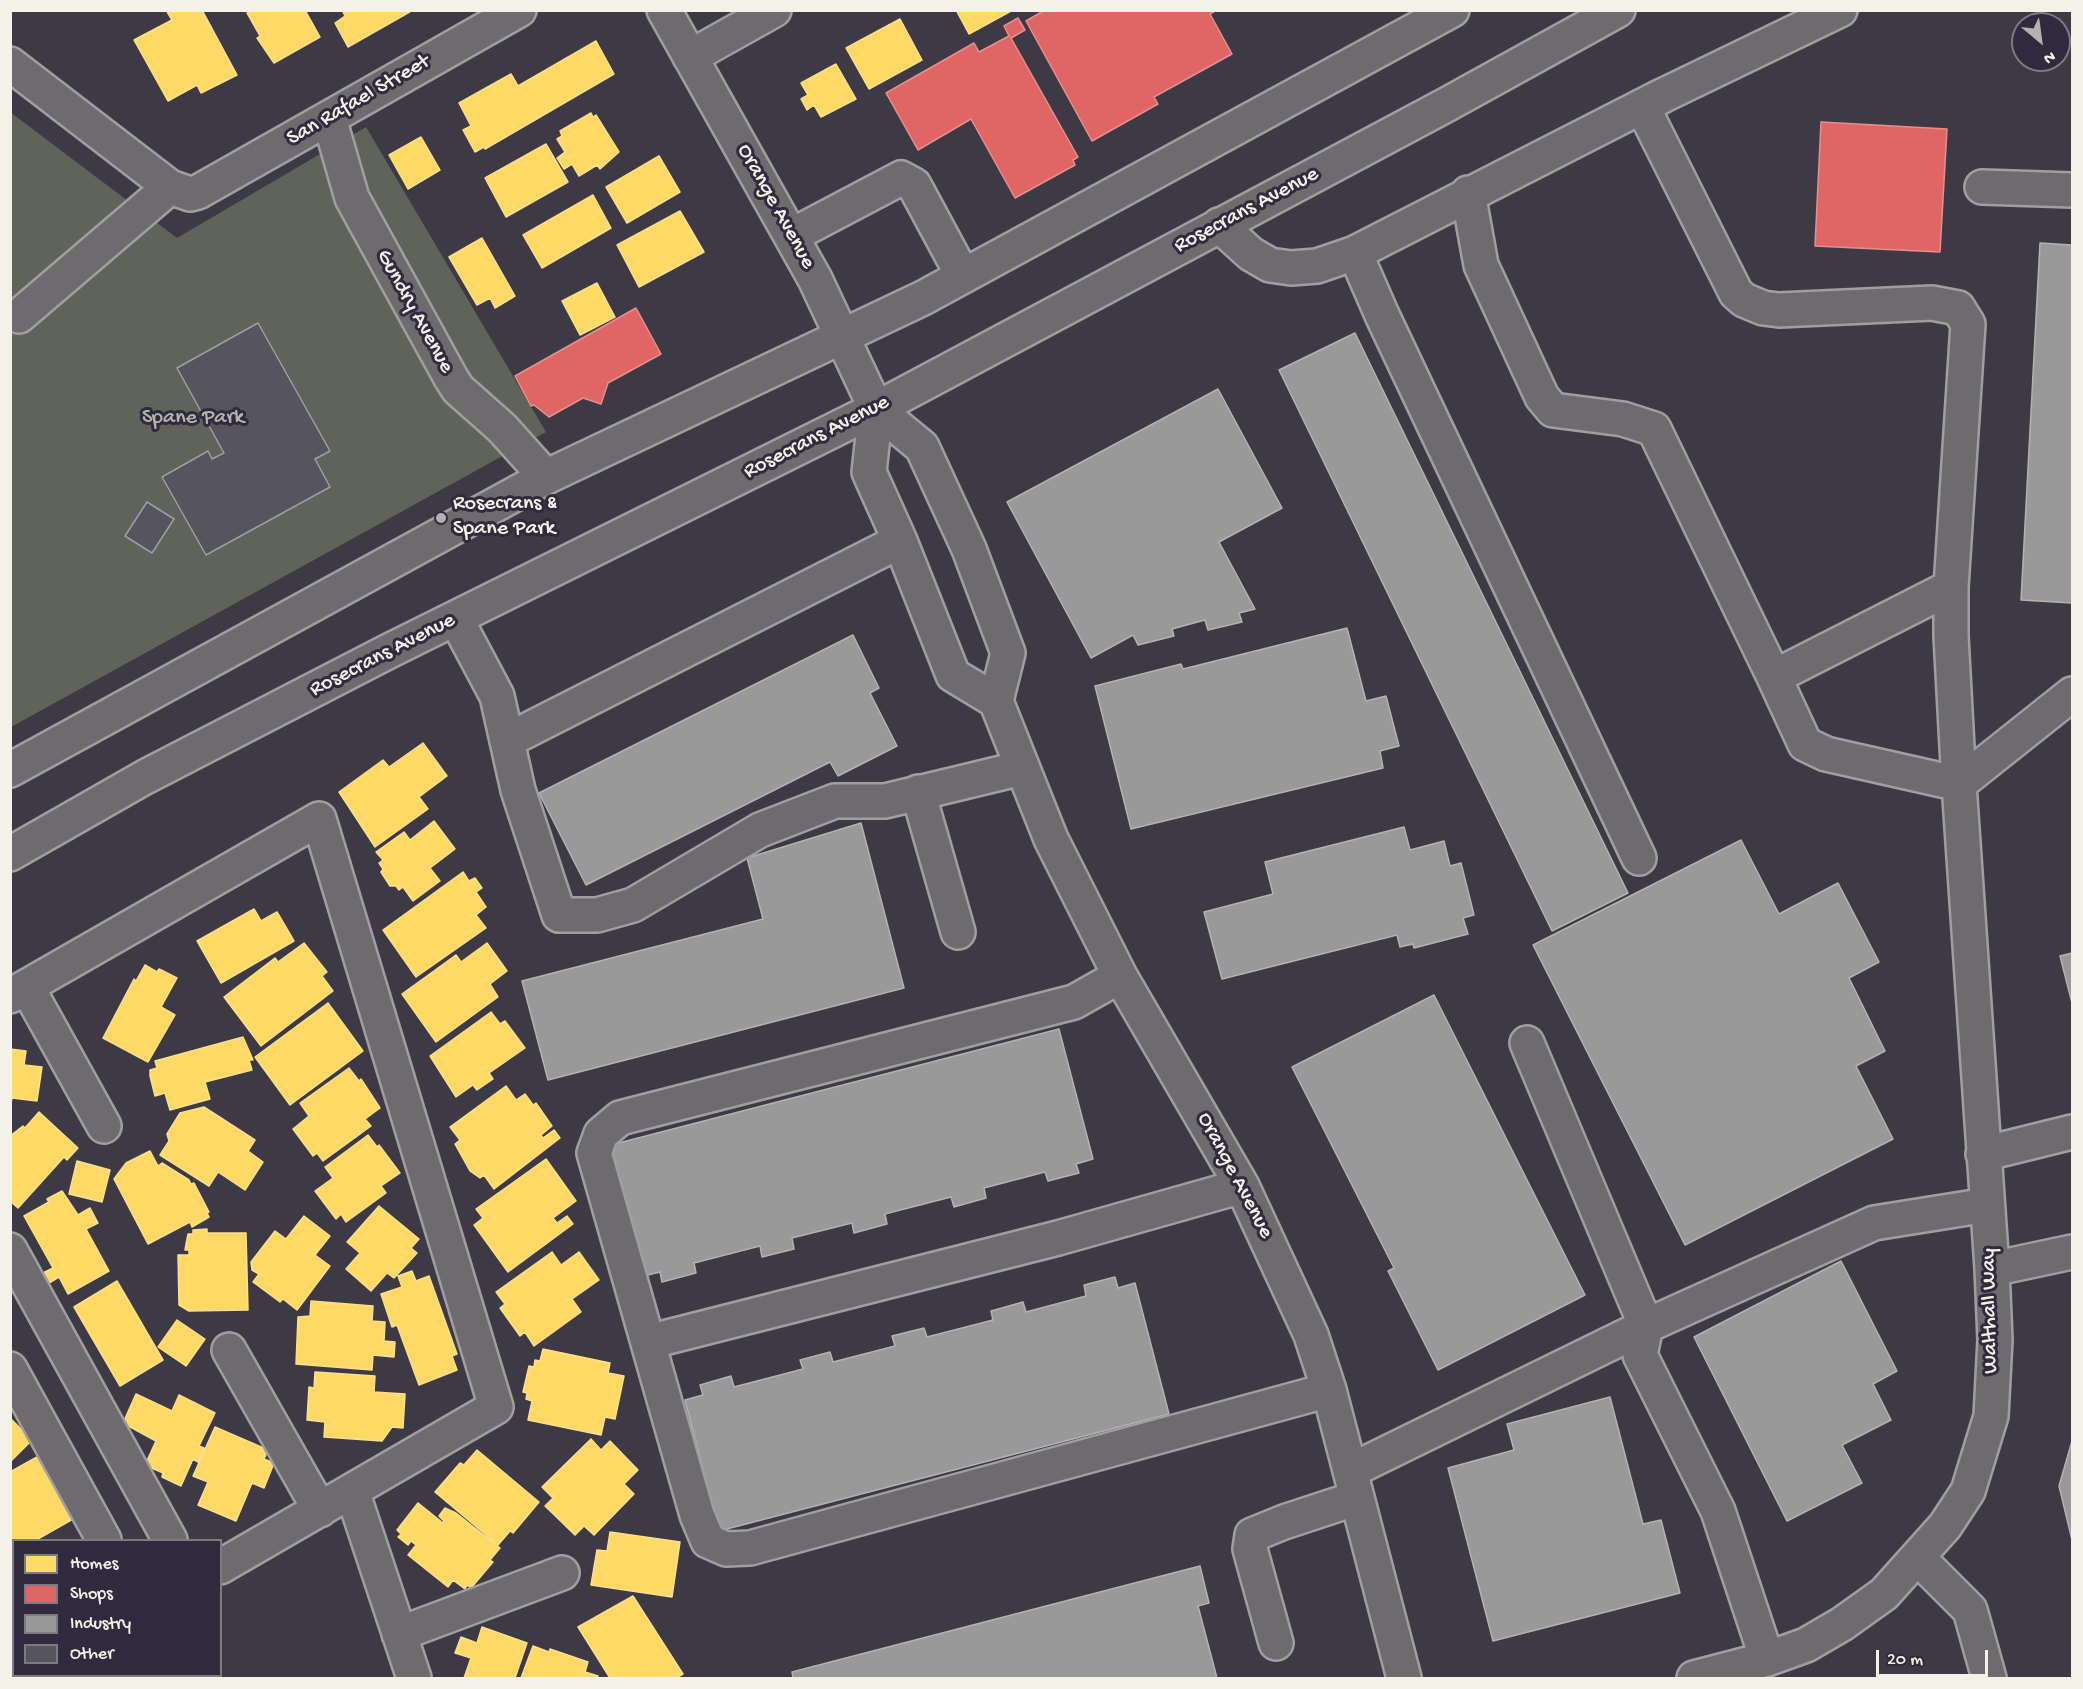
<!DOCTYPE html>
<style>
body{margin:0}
#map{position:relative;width:2083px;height:1689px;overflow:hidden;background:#3d3a45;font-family:"Gochi Hand",sans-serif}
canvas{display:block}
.frame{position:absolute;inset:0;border:12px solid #f4f1e8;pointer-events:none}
.legend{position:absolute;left:12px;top:1539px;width:210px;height:138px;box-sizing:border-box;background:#2f2a3d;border:2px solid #7e7a81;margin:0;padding:8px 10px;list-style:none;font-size:18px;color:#f4f1e8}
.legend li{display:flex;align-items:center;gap:12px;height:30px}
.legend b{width:30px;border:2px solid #7e7a81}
.north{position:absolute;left:2011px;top:12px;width:60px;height:60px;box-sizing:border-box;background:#2f2a3d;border:2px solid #7e7a81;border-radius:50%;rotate:151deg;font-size:16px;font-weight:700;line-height:24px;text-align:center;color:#f4f1e8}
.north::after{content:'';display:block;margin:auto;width:21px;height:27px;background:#b4b1af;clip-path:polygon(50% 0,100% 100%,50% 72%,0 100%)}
.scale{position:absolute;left:1876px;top:1650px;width:112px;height:27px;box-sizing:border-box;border:3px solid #f4f1e8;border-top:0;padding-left:8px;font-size:18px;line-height:21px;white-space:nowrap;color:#f4f1e8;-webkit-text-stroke:4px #2f2a3d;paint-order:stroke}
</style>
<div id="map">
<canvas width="2083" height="1689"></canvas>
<div class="frame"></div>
<ul class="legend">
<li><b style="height:16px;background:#ffd966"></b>Homes</li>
<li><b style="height:16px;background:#e06666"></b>Shops</li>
<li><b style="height:16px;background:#999"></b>Industry</li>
<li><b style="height:16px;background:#56545f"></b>Other</li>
</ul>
<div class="north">N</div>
<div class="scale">20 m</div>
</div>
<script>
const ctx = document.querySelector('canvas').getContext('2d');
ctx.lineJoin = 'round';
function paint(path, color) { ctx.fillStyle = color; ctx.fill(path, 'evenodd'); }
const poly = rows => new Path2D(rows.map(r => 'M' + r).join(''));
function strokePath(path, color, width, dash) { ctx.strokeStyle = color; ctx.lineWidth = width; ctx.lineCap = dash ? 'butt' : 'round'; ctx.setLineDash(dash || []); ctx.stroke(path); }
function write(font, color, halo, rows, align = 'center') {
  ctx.font = font + ' "Gochi Hand",sans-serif'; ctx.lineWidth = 6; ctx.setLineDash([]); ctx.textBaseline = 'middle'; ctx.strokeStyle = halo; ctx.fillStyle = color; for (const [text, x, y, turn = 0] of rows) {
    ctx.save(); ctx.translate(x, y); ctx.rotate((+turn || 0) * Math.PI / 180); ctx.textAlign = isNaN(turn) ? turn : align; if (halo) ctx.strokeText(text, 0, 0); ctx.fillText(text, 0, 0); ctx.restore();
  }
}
const green = poly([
 [10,112,177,238,366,127,546,432,11,727]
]);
const homes = poly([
 [166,10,202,10,237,75,201,93,197,85,168,101,134,40,172,20,166,10],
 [252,10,305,10,320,37,274,63,257,38,260,36,247,13,252,10],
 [342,10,413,10,348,47,335,23,345,16,342,10],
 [956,10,1011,10,1011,11,969,34,956,10],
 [900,19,922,60,869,89,846,48,900,19],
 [596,41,614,74,485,149,484,147,475,152,463,130,471,126,459,103,511,74,518,86,596,41],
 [836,64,856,99,821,117,814,105,807,110,801,99,808,95,801,83,836,64],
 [591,113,593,117,596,115,619,152,600,169,597,165,579,176,572,164,564,169,557,158,565,152,557,139,562,136,560,131,591,113],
 [421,137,440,170,408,189,389,155,421,137],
 [546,144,568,182,506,217,485,178,546,144],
 [659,156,680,192,627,223,606,187,659,156],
 [593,195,611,228,542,268,523,235,593,195],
 [680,211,704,252,639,287,617,245,680,211],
 [482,238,515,296,495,308,490,298,477,305,449,257,482,238],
 [597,283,615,317,580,335,562,301,597,283],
 [423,743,447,776,419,797,428,809,375,847,339,792,383,760,389,767,423,743],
 [434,821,455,849,430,868,440,881,413,901,403,887,399,890,396,886,390,886,381,872,383,869,379,863,383,860,376,852,404,832,410,840,434,821],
 [463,872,469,881,475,878,482,888,476,892,486,907,476,915,486,928,416,977,383,930,463,872],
 [254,909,261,921,277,912,294,941,221,983,197,941,254,909],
 [304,943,327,972,322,976,333,991,261,1046,224,997,275,958,278,962,304,943],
 [487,943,507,971,490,984,498,997,436,1042,402,994,456,955,461,962,487,943],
 [145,965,157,972,159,969,177,978,161,1007,175,1015,148,1062,103,1038,134,979,136,981,145,965],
 [328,1003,363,1051,290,1105,255,1057,328,1003],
 [491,1012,500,1024,505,1021,525,1048,489,1073,493,1079,477,1090,473,1085,456,1097,430,1056,491,1012],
 [243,1037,253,1060,249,1060,252,1070,205,1082,210,1099,170,1110,165,1093,155,1096,150,1076,150,1070,157,1068,155,1061,243,1037],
 [10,1049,26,1051,24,1065,42,1067,37,1101,12,1098,10,1108,10,1049],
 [349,1068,359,1081,361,1079,380,1108,365,1119,371,1126,323,1161,317,1153,313,1156,293,1129,309,1116,300,1103,349,1068],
 [506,1086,516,1100,525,1094,533,1105,536,1103,552,1126,541,1135,543,1138,554,1130,560,1138,494,1189,484,1175,480,1178,470,1171,455,1144,460,1140,450,1127,506,1086],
 [204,1107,255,1140,248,1151,263,1162,245,1190,218,1172,209,1186,160,1155,169,1141,167,1134,180,1113,204,1107],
 [39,1112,78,1148,67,1160,64,1157,18,1208,10,1201,10,1136,23,1126,25,1128,39,1112],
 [368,1135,377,1147,379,1145,400,1173,381,1186,386,1193,346,1222,341,1214,336,1219,315,1191,333,1178,325,1167,368,1135],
 [150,1151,158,1166,162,1163,189,1180,191,1184,194,1183,209,1212,207,1213,209,1217,192,1227,190,1222,148,1244,114,1179,126,1163,150,1151],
 [546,1159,576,1201,553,1218,557,1223,567,1216,573,1224,508,1272,474,1225,483,1218,476,1209,546,1159],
 [77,1161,110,1170,102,1202,69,1194,77,1161],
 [62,1191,78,1215,90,1208,98,1223,86,1229,109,1271,68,1294,59,1277,49,1283,43,1273,53,1268,24,1216,49,1202,47,1199,62,1191],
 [379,1206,419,1239,411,1248,417,1253,394,1278,387,1273,371,1291,346,1269,360,1253,347,1242,379,1206],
 [304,1216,330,1236,315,1255,330,1266,297,1310,283,1299,280,1302,253,1282,259,1274,252,1270,251,1262,275,1231,286,1239,304,1216],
 [207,1229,207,1233,246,1233,248,1310,189,1311,179,1305,178,1255,189,1255,189,1250,185,1250,188,1234,193,1234,193,1230,207,1229],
 [552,1252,561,1265,579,1252,599,1280,572,1299,581,1312,534,1346,525,1332,520,1336,500,1308,505,1304,496,1292,552,1252],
 [412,1271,416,1281,429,1276,457,1354,452,1356,457,1370,419,1385,397,1325,392,1327,381,1294,402,1287,398,1276,412,1271],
 [117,1281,163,1360,120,1386,74,1307,117,1281],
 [311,1301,373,1306,372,1321,385,1322,384,1341,395,1342,394,1357,373,1355,372,1370,296,1364,298,1317,310,1316,311,1301],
 [177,1320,205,1339,186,1366,158,1347,177,1320],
 [543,1349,610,1363,608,1373,624,1376,615,1419,605,1417,601,1435,528,1420,532,1401,526,1399,527,1393,523,1392,529,1366,534,1367,535,1360,540,1361,543,1349],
 [315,1372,375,1376,374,1392,405,1394,403,1428,392,1427,382,1441,324,1437,325,1422,307,1420,309,1387,314,1388,315,1372],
 [136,1394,172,1411,179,1395,215,1413,199,1446,204,1448,198,1462,193,1459,181,1486,162,1477,163,1473,145,1465,156,1441,123,1423,136,1394],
 [10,1418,32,1440,10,1462,10,1418],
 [215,1427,268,1450,264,1459,274,1463,264,1488,252,1483,236,1521,198,1505,208,1482,193,1476,215,1427],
 [591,1439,601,1450,610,1441,638,1470,624,1484,634,1494,594,1535,584,1526,575,1535,545,1506,553,1498,542,1487,591,1439],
 [477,1450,539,1502,513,1533,510,1531,498,1545,435,1492,460,1463,464,1465,477,1450],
 [37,1457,73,1519,36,1540,14,1541,10,1536,10,1472,37,1457],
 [418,1503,443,1523,444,1521,439,1516,445,1508,456,1513,500,1548,490,1560,493,1562,471,1588,467,1585,465,1589,453,1580,448,1587,408,1555,416,1545,411,1541,408,1545,398,1537,401,1534,397,1530,418,1503],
 [610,1532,680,1542,672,1597,591,1585,597,1550,607,1551,610,1532],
 [10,1548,11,1552,14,1552,14,1603,10,1603,10,1548],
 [633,1596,683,1674,676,1678,610,1678,578,1627,633,1596],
 [482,1627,527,1643,515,1678,464,1678,471,1658,455,1653,461,1637,477,1643,482,1627],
 [533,1646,549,1652,550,1649,588,1662,585,1672,598,1676,597,1678,521,1678,533,1646]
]);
const shops = poly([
 [1045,10,1217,10,1210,14,1232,54,1154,97,1158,104,1092,141,1026,21,1045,10],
 [1018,18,1025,30,1011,38,1078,157,1073,160,1075,165,1015,198,971,119,918,150,886,93,974,43,979,52,1009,36,1004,26,1018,18],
 [1821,122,1947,129,1940,252,1815,246,1821,122],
 [636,308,661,354,608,383,601,404,583,398,549,417,534,405,531,406,515,376,636,308]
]);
const industry = poly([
 [2040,243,2072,245,2072,603,2021,600,2040,243],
 [1355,333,1628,893,1552,931,1279,370,1355,333],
 [1218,389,1282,508,1219,542,1255,609,1239,613,1242,622,1208,630,1205,620,1172,629,1174,636,1138,645,1133,635,1091,658,1007,502,1218,389],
 [1347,628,1366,701,1386,696,1399,746,1380,751,1383,768,1131,829,1095,686,1181,664,1183,669,1347,628],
 [853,635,879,688,870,693,897,746,838,776,830,762,586,885,539,793,853,635],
 [861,823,904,988,548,1080,522,981,763,919,747,858,861,823],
 [1404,827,1410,850,1444,841,1450,866,1461,863,1474,915,1463,918,1468,934,1414,948,1413,944,1400,947,1397,935,1222,979,1204,912,1273,894,1265,862,1404,827],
 [1741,840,1779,914,1838,883,1879,962,1849,978,1885,1051,1856,1066,1893,1139,1685,1245,1533,945,1741,840],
 [2072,953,2072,1003,2060,956,2072,953],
 [1434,995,1585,1295,1438,1370,1388,1271,1394,1268,1292,1067,1434,995],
 [1059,1029,1093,1159,1076,1164,1079,1173,1048,1181,1045,1172,984,1188,986,1198,954,1207,951,1197,885,1214,887,1224,854,1233,852,1223,792,1238,794,1249,762,1257,760,1246,694,1263,696,1273,662,1282,660,1272,644,1276,611,1145,1059,1029],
 [1841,1261,1897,1371,1873,1384,1891,1420,1842,1445,1862,1483,1787,1521,1694,1337,1841,1261],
 [1115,1277,1118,1288,1135,1283,1169,1414,719,1531,685,1400,703,1395,700,1385,731,1376,734,1387,803,1369,800,1360,830,1352,833,1362,895,1346,892,1336,924,1328,927,1337,993,1320,991,1311,1023,1302,1026,1312,1086,1296,1084,1285,1115,1277],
 [1610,1397,1643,1524,1661,1520,1680,1593,1493,1641,1448,1468,1514,1450,1507,1424,1610,1397],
 [2072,1441,2072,1540,2059,1486,2072,1441],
 [1200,1566,1209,1603,1198,1606,1217,1678,793,1678,792,1672,1200,1566]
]);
const building = poly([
 [258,323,330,451,315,459,330,487,206,555,162,477,208,451,212,459,224,453,177,368,258,323],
 [147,502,174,519,152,553,125,536,147,502]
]);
const minor = poly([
 [664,10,815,279,876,409,922,447,969,549,1008,653,996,701,1051,839,1120,976,1242,1186,1311,1335,1329,1390,1404,1678],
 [690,57,774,10],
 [10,64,170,187,190,194,198,192,519,10],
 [329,118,352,198,451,378,458,389,502,428,546,477],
 [1982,187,2072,190],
 [1468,193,1481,265,1542,397,1553,410,1623,419,1654,429,1774,677,1951,587,1968,324,1958,308,1932,303,1779,310,1763,308,1744,300,1736,293,1642,106],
 [1219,225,1251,254,1270,265,1291,268,1317,266,1355,253,1664,95,1840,10],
 [791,236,901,178,914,185,963,276],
 [1355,253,1382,315,1639,858],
 [19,316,170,187],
 [876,409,869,472,900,541,953,675,996,701],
 [456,619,497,696,518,790,559,915,597,915,633,905,760,830,835,801,885,801,1022,768],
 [1774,677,1805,744,1826,754,1959,784],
 [508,740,900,541],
 [1959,784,2072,694],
 [918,792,958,932],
 [1120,976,1074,1002,620,1118,601,1134,594,1153,697,1515,708,1541,726,1549,750,1548,1329,1390],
 [27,987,104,1126],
 [10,996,319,819,496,1407,220,1567],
 [1527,1043,1646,1326,1874,1223,1987,1205],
 [1983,1154,2072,1132],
 [10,1250,170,1540],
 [1992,1269,2072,1252],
 [1646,1326,1640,1355,1718,1511,1767,1659],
 [648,1342,1058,1238,1242,1186],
 [229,1350,320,1510],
 [10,1369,104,1540],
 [1350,1471,1646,1326],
 [352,1491,414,1678],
 [1918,1558,1970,1610,1989,1678],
 [399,1634,562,1573],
 [1276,1643,1250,1549,1252,1535,1284,1522,1357,1498],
 [29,1678,34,1676],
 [1694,1678,1767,1659,1806,1645,1842,1624,1884,1594,1945,1526,1968,1491,1991,1416,1995,1340,1992,1269,1959,784,1951,636,1951,587]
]);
const major = poly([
 [10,770,546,477,923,298,1452,10],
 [10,854,145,777,389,651,876,409,1446,105,1618,10]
]);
const markers = [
 [441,518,6,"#b4b1af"]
];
const streetNames = [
 ["San Rafael Street",359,101,-30],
 ["Orange Avenue",775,207,61],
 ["Rosecrans Avenue",1247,211,-28],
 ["Gundry Avenue",414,312,61],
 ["Rosecrans Avenue",817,438,-27],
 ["Rosecrans Avenue",383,656,-27],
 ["Orange Avenue",1234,1176,62],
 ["Walthall Way",1991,1311,-91]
];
const parkNames = [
 ["Spane Park",193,419]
];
const poiNames = [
 ["Rosecrans &",453,505],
 ["Spane Park",453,530]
];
paint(green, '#606359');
paint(homes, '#ffd966');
strokePath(homes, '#fce08d', 1.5);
paint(shops, '#e06666');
strokePath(shops, '#e6908d', 1.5);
paint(industry, '#999');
strokePath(industry, '#b4b3b1', 1.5);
paint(building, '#56545f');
strokePath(building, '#9f9ea1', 1.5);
strokePath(minor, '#9f9ea1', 38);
strokePath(major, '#9f9ea1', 38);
strokePath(minor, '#6e6b6e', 33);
strokePath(major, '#6e6b6e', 33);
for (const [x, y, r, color] of markers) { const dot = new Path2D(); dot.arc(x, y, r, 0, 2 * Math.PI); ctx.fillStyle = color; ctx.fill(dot); strokePath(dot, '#2f2a3d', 2); }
write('22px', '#f4f1e8', '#2f2a3d', streetNames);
write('22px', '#b4b4a9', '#2f2a3d', parkNames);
write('22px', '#f4f1e8', '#2f2a3d', poiNames, 'left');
</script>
